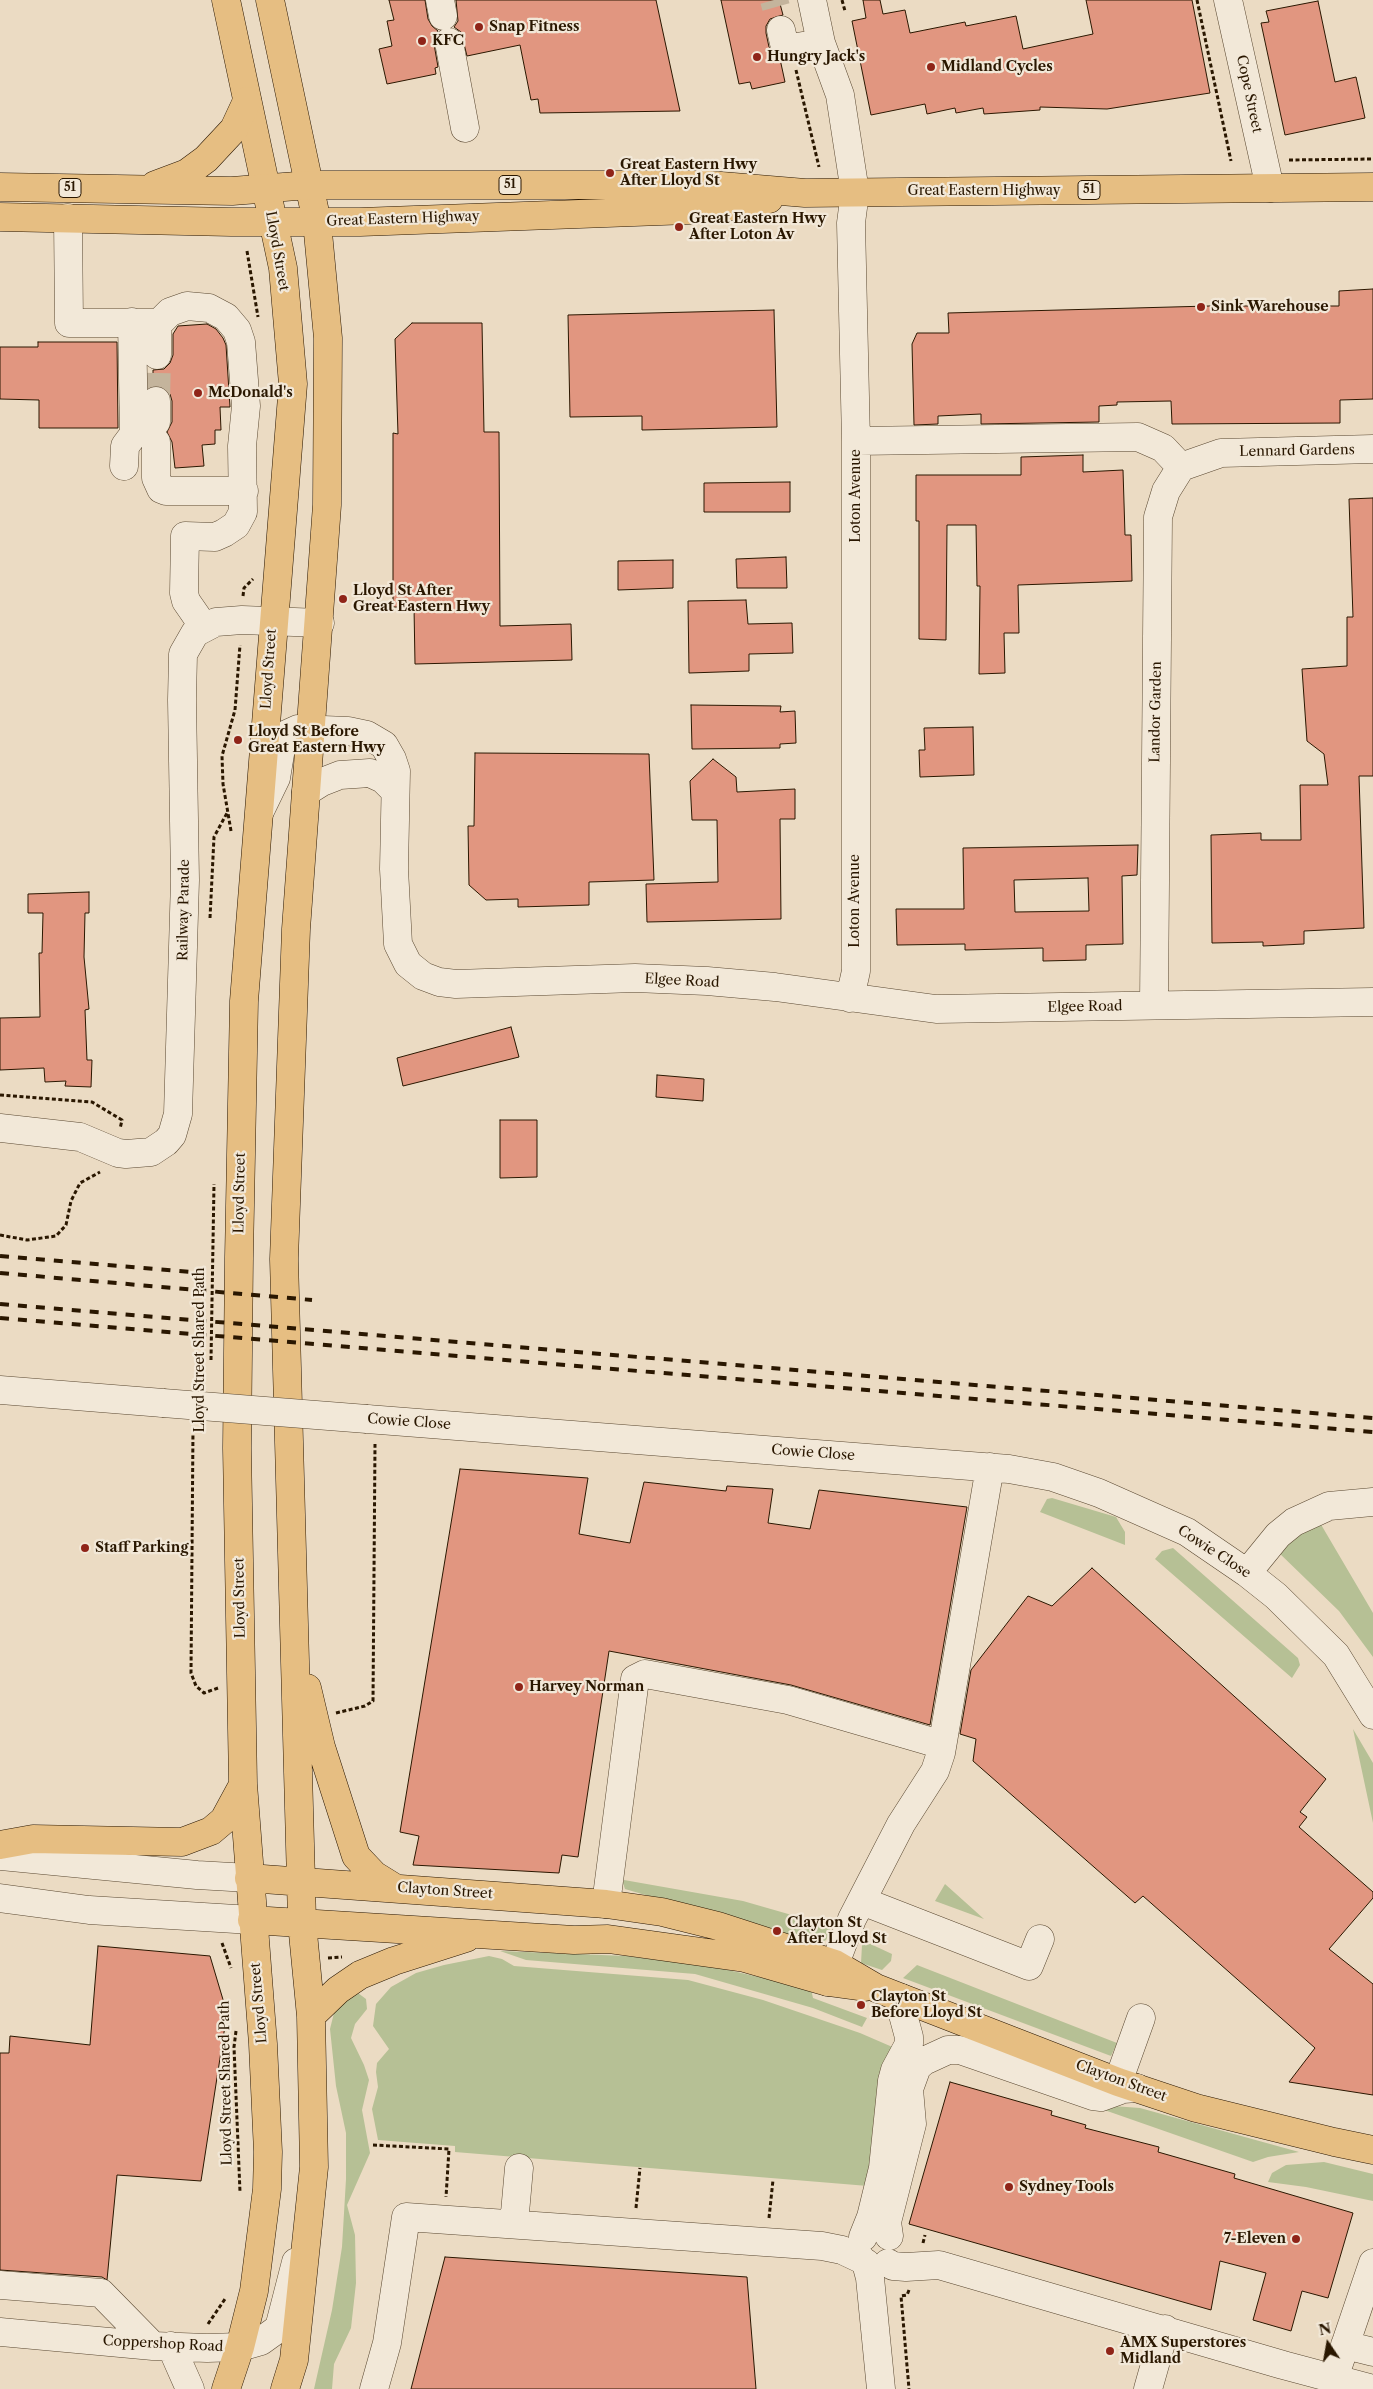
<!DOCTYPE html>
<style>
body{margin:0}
#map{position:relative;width:1373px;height:2389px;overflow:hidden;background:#ebdbc3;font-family:"Libre Caslon Text",serif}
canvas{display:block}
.north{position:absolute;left:1303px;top:2319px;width:50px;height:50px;-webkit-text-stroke:4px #f2e8d8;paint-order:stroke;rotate:348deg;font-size:14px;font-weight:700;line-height:20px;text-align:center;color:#2a1700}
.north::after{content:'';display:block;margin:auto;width:18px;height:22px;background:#2a1700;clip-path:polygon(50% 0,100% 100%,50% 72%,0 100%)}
</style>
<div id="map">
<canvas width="1373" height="2389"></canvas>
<div class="north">N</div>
</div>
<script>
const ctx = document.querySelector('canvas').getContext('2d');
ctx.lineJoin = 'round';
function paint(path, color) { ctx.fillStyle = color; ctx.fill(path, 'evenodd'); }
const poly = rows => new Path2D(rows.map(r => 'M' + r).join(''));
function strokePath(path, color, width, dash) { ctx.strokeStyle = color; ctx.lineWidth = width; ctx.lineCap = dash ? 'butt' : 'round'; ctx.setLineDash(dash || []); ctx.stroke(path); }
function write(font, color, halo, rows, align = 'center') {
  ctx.font = font + ' "Libre Caslon Text",serif'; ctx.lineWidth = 4.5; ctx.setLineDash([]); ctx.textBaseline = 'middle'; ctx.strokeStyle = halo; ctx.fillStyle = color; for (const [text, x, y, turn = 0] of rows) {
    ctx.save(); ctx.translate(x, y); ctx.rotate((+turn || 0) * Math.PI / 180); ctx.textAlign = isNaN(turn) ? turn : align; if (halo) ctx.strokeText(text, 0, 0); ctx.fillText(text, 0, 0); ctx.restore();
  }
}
const green = poly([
 [1052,1498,1116,1517,1125,1532,1125,1545,1040,1512,1047,1499],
 [1316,1516,1373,1613,1373,1657,1339,1611,1276,1550],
 [1173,1548,1298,1658,1300,1665,1292,1678,1155,1559,1162,1551],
 [1353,1729,1373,1763,1373,1823],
 [624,1880,743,1901,830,1926,830,1932,826,1940,816,1945,625,1889,623,1883],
 [945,1884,984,1919,935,1901],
 [864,1941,892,1954,891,1961,882,1970,861,1963,862,1945],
 [500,1951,627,1956,715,1967,811,1989,813,1998,867,2018,862,2027,813,2008,695,1974,526,1960],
 [489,1956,502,1959,514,1966,688,1980,763,2000,860,2033,897,2049,868,2186,455,2152,455,2146,378,2140,372,2109,378,2087,376,2072,377,2063,389,2049,373,2026,376,2004,391,1987,416,1973,444,1965],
 [917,1965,1117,2043,1111,2056,903,1978],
 [354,1990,366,1999,367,2009,355,2024,351,2038,364,2065,369,2080,362,2110,370,2153,347,2205,355,2235,356,2283,351,2328,334,2364,332,2389,314,2389,332,2310,342,2247,346,2179,346,2133,336,2086,330,2029,335,2009],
 [970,2063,1113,2106,1140,2108,1299,2152,1268,2157,1253,2162],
 [1324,2162,1373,2174,1373,2201,1306,2187,1268,2182,1272,2173,1286,2165]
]);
const building = poly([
 [389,0,425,0,428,19,432,26,438,31,434,37,434,44,438,67,435,68,436,74,387,84,379,49,392,46,387,21,394,20,389,0],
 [456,0,656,0,680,111,540,113,538,99,531,100,520,45,467,56,461,32,454,27,458,21,456,0],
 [721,0,779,0,783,15,770,19,766,26,766,33,769,47,780,59,785,82,752,89,750,82,739,84,721,0],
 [863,0,880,0,883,14,905,10,910,33,965,22,966,26,1016,16,1023,49,1093,34,1086,0,1192,0,1210,93,1107,109,1040,107,1040,110,984,114,983,108,956,113,955,108,927,114,925,104,871,115,852,21,866,18,863,0],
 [1318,1,1335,82,1356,77,1365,118,1285,135,1261,23,1269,22,1266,11,1318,1],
 [1373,289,1373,399,1340,400,1340,423,1172,424,1171,401,1117,402,1117,405,1099,406,1099,422,981,424,981,414,938,416,938,424,914,425,912,344,917,333,949,333,948,313,1209,306,1339,306,1339,291,1373,289],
 [774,310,777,427,642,430,642,416,570,417,568,315,774,310],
 [412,323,482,323,484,432,499,432,500,626,571,624,572,660,415,664,414,607,393,607,393,433,398,434,395,339,412,323],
 [207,324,216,329,223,338,226,345,230,407,220,407,221,430,215,430,215,444,202,445,204,466,175,468,172,442,167,432,172,422,172,401,170,394,164,388,153,386,153,370,164,369,170,363,173,355,173,334,178,326,207,324],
 [38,342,117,342,118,428,39,428,39,400,0,399,0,347,38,347,38,342],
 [1083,455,1083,472,1123,470,1125,535,1131,535,1132,581,1018,585,1019,633,1004,633,1005,673,979,674,980,586,977,586,976,525,947,525,946,640,919,639,919,521,916,521,916,475,1021,475,1021,457,1083,455],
 [790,482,790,512,704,512,704,483,790,482],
 [1373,498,1373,776,1359,776,1364,928,1304,931,1304,944,1263,946,1263,942,1212,943,1211,835,1261,833,1261,840,1301,840,1300,785,1328,785,1324,754,1307,741,1302,669,1347,666,1347,617,1353,617,1349,499,1373,498],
 [786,557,787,588,737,588,736,559,786,557],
 [673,560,673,588,618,590,618,561,673,560],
 [746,600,748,624,792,623,793,653,749,654,749,671,689,673,688,601,746,600],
 [691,705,781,706,780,712,795,711,796,743,780,744,780,748,692,749,691,705],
 [973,727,974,775,920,777,919,750,925,750,924,728,973,727],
 [475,753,649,754,654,880,589,882,589,905,518,907,518,899,486,900,469,885,468,826,474,826,475,753],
 [713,759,736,777,737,792,795,789,795,819,780,819,781,919,647,922,646,884,718,882,717,820,692,820,690,781,713,759],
 [1138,845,1137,875,1122,876,1123,944,1086,945,1086,960,1043,961,1043,948,965,950,965,944,897,945,896,909,964,909,963,848,1138,845],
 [1088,878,1089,911,1015,912,1014,880,1088,878],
 [89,892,89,913,85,913,84,957,89,1009,85,1010,87,1060,92,1060,91,1087,65,1086,66,1081,45,1082,44,1068,0,1070,0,1018,40,1017,39,953,42,953,43,913,28,913,28,894,89,892],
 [511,1027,519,1057,403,1086,397,1058,511,1027],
 [657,1075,704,1079,703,1101,656,1097,657,1075],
 [500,1120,537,1120,537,1177,500,1178,500,1120],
 [460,1469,588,1478,579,1534,630,1543,644,1482,726,1491,727,1486,773,1489,768,1523,810,1529,819,1490,967,1507,930,1725,791,1685,609,1651,578,1857,562,1855,559,1873,413,1865,419,1836,400,1832,460,1469],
 [1092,1568,1326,1779,1300,1812,1307,1817,1299,1827,1373,1892,1373,1898,1329,1949,1373,1984,1373,2095,1289,2082,1315,2048,1143,1896,1135,1903,973,1761,976,1739,960,1734,971,1670,1028,1596,1052,1606,1092,1568],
 [98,1946,210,1956,227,2013,201,2181,117,2175,107,2280,102,2277,0,2270,0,2053,9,2053,10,2036,90,2045,98,1946],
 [950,2082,1052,2111,1051,2115,1086,2125,1085,2128,1159,2147,1158,2152,1235,2174,1234,2178,1353,2213,1328,2298,1302,2291,1291,2331,1253,2320,1266,2273,1220,2261,1211,2310,909,2224,950,2082],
 [445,2257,747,2277,756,2389,411,2389,445,2257]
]);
const minorTunnel = poly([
 [774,0,776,7],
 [156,401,157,355]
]);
const path = poly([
 [842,0,845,11],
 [1197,0,1231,161],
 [796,70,819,167],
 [1289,160,1373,159],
 [247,251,258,317],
 [243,596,244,588,253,579],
 [231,831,223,784,222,756,235,710,240,645],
 [210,918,214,837,227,813],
 [0,1095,92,1102,122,1120,120,1129],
 [0,1235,27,1240,56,1236,66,1225,71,1201,80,1183,100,1172],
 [211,1360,214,1184],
 [193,1429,191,1673,196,1686,204,1693,218,1688],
 [336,1713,365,1706,373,1701,375,1444],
 [222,1943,231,1968],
 [328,1958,342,1957],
 [236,2031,234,2047,240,2192],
 [373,2145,449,2149,446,2197],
 [636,2208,640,2168],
 [769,2218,773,2180],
 [923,2243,925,2235],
 [909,2290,907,2295,901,2296,909,2389],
 [208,2324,225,2299]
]);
const minor = poly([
 [440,0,443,16],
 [812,0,821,43,840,95,855,192,851,223,856,441,856,971,850,998],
 [1228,0,1270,188],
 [781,30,784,43,791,48,821,43],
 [449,42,465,128],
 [68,218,69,323,159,323],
 [157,355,157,328,159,323,170,312,187,306,209,308,226,317,237,330,241,342,246,406,242,446,243,512,236,525,224,533,215,537,185,536,184,593,186,601,204,627],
 [156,422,156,401],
 [856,441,1138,437,1163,448,1181,467],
 [156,442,156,478,161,489,166,491,244,491],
 [124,466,125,446,134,434,132,322],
 [306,792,322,782,340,775,370,773,383,779,395,791],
 [260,811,276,778,282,742,287,734,298,729,348,731,367,735,384,745,392,759,396,771,394,869,398,944,408,964,423,976,439,982,456,984,635,978,707,981,775,987,936,1009,1373,1002],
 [1154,1005,1158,517,1166,491,1181,467,1221,453,1373,449],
 [0,1128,80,1137,118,1153,126,1154,151,1152,166,1142,172,1135,178,1114,185,880,182,700,183,654,195,633,216,622,242,620,320,623],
 [0,1390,163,1403],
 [367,1419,1009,1469,1053,1477,1099,1493,1187,1532,1247,1573,1276,1596,1336,1655,1373,1715],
 [1247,1573,1278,1535,1294,1522,1329,1506,1373,1502],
 [941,1753,990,1467],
 [0,1856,197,1875,249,1878],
 [0,1898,89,1910,252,1920],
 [862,1901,1029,1966,1040,1939],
 [606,1904,635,1679,645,1674,788,1700,936,1743,941,1753,935,1771,901,1824,852,1919,828,1982],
 [1118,2082,1141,2018],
 [514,2224,519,2168],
 [889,2236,887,2222,912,2124,909,2089,917,2067,924,2061,948,2050,960,2050,1093,2096,1101,2097,1123,2089,1137,2088],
 [863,2237,871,2217,883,2168,892,2081,895,2070,909,2044,909,2037,902,2011,901,1998],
 [866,2263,870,2278,881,2389],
 [888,2263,893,2266,906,2267,939,2265,1283,2365,1373,2389],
 [0,2285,101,2293,153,2346],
 [0,2332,153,2346,207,2348,240,2347,261,2341,279,2328,296,2262],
 [1345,2345,1373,2352],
 [171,2346,190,2389],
 [1334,2378,1373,2263],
 [374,2389,387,2343,406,2217,822,2246,842,2250,861,2259],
 [1148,2389,1165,2329]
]);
const major = poly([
 [270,0,317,222,328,338,327,505,296,929,284,1259,301,1881,302,1923,311,2016,314,2167,294,2360,285,2389],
 [307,1688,321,1747,356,1856,374,1875,395,1888],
 [0,1845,33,1839,182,1842,211,1831,224,1820,243,1785],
 [249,1878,606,1904,662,1912,718,1926,835,1964,876,1988,1118,2082,1196,2108,1334,2142,1373,2150],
 [252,1920,574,1940,608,1939,745,1958,828,1982,865,1987],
 [311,2016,338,1990,360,1975,394,1961,466,1938],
 [226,2389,240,2347,254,2291,267,2189,268,2152,263,2044,243,1784,237,1448,239,1257,244,1001,293,384,283,268,226,0]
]);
const highway = poly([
 [155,185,187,173,206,159,234,129,247,101],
 [0,187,232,191,310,185,709,185,805,193,1373,187],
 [0,217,231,222,360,222,716,209,769,199]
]);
const rail = poly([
 [0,1256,192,1272],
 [0,1273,312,1300],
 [0,1304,1373,1418],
 [0,1318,1373,1432]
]);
const minorBridge = poly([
 [163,1403,367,1419]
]);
const markers = [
 [479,27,5,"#8f2418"],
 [422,41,5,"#8f2418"],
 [757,57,5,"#8f2418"],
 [931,67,5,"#8f2418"],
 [610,173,5,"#8f2418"],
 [679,227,5,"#8f2418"],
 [1201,307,5,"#8f2418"],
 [198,393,5,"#8f2418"],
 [343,599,5,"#8f2418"],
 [238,740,5,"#8f2418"],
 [85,1548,5,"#8f2418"],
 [519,1687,5,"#8f2418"],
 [777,1931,5,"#8f2418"],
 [861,2005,5,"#8f2418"],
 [1009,2187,5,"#8f2418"],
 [1296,2239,5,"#8f2418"],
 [1110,2351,5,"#8f2418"]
];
const shields = [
 [510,185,22],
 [70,188,22],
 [1089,190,22]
];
const shieldNames = [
 ["51",510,185],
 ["51",70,188],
 ["51",1089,190]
];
const poiNames = [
 ["Snap Fitness",489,27],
 ["KFC",432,41],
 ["Hungry Jack's",767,57],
 ["Midland Cycles",941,67],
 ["Great Eastern Hwy",620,165],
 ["After Lloyd St",620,181],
 ["Great Eastern Hwy",689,219],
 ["After Loton Av",689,235],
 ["Sink Warehouse",1211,307],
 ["McDonald's",208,393],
 ["Lloyd St After",353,591],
 ["Great Eastern Hwy",353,607],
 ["Lloyd St Before",248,732],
 ["Great Eastern Hwy",248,748],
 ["Staff Parking",95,1548],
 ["Harvey Norman",529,1687],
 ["Clayton St",787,1923],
 ["After Lloyd St",787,1939],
 ["Clayton St",871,1997],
 ["Before Lloyd St",871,2013],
 ["Sydney Tools",1019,2187],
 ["7-Eleven",1286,2239,"right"],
 ["AMX Superstores",1120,2343],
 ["Midland",1120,2359]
];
const streetNames = [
 ["Cope Street",1249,94,78],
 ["Great Eastern Highway",984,191],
 ["Great Eastern Highway",403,219,-2],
 ["Lloyd Street",277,251,80],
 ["Lennard Gardens",1297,451,-1],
 ["Loton Avenue",856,496,-90],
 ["Lloyd Street",269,669,-86],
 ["Landor Garden",1156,712,-89],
 ["Loton Avenue",855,901,-90],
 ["Railway Parade",184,910,-89],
 ["Elgee Road",682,981,3],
 ["Elgee Road",1085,1007,-1],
 ["Lloyd Street",240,1193,-89],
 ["Lloyd Street Shared Path",200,1350,-90],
 ["Cowie Close",409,1422,4],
 ["Cowie Close",813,1453,4],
 ["Cowie Close",1214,1552,33],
 ["Lloyd Street",240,1598,-91],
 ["Clayton Street",445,1891,4],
 ["Lloyd Street",259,2003,-95],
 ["Clayton Street",1121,2081,20],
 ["Lloyd Street Shared Path",226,2083,-91],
 ["Coppershop Road",163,2344,3]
];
paint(green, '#b6c095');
paint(building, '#e19680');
strokePath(building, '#2a1700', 1);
strokePath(minorTunnel, '#c4b49c', 28, [28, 14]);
strokePath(minor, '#5a4831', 29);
strokePath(major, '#2a1700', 29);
strokePath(highway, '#2a1700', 29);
strokePath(path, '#2a1700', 3, [4, 2.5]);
strokePath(minor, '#f2e8d8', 28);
strokePath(major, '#e6be82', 28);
strokePath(highway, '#e6be82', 28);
strokePath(rail, '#2a1700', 4, [9, 9]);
strokePath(minorBridge, '#5a4831', 29, []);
strokePath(minorBridge, '#f2e8d8', 28);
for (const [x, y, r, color] of markers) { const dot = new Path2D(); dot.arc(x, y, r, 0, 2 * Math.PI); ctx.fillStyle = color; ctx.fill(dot); strokePath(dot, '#f2e8d8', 2); }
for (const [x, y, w] of shields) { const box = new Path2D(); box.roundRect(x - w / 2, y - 9.5, w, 19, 4); ctx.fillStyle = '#f2e8d8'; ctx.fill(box); strokePath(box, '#2a1700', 1); }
write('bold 12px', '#2a1700', null, shieldNames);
write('bold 14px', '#2a1700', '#f2e8d8', poiNames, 'left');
write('14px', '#2a1700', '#f2e8d8', streetNames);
</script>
